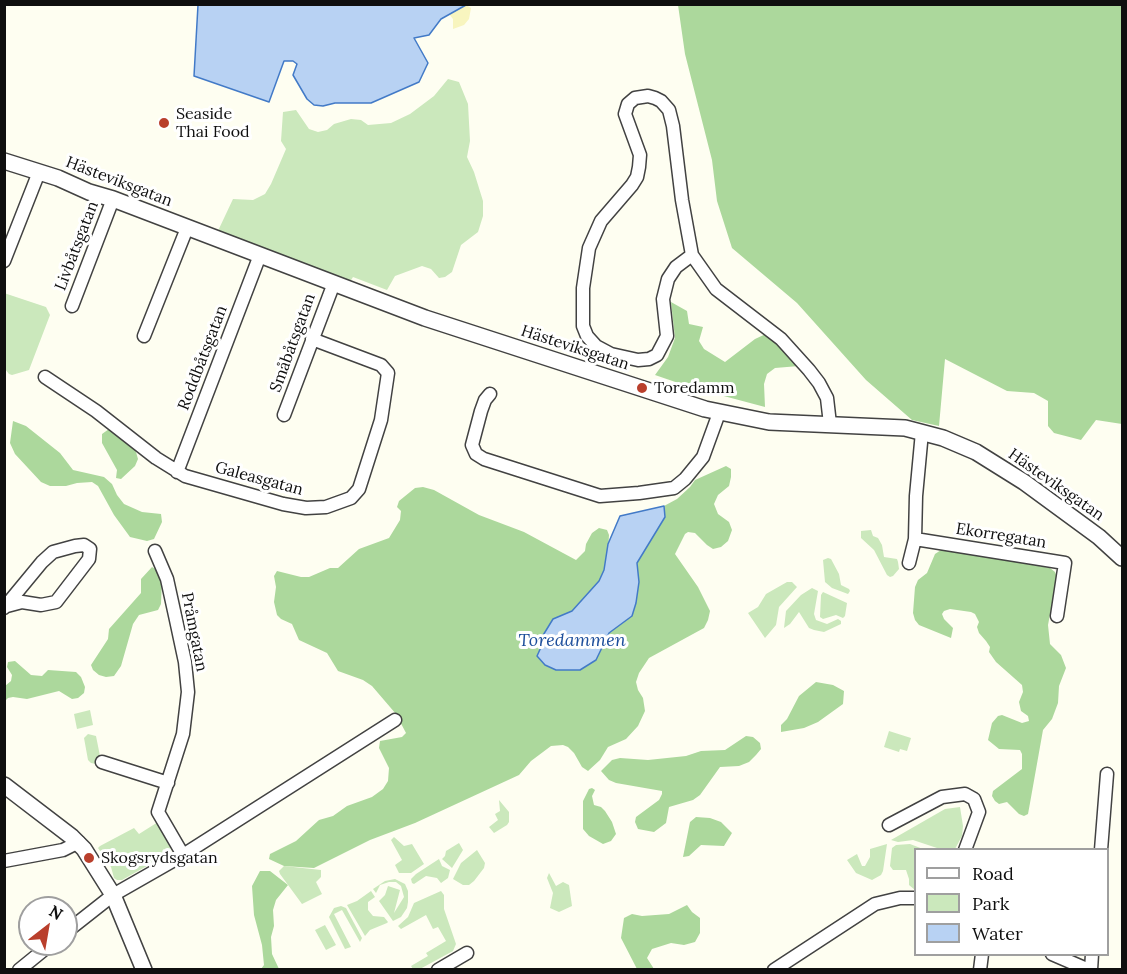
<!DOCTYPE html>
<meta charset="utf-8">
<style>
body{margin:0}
#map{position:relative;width:1127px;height:974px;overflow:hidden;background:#fefef1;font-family:Lora,serif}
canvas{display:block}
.frame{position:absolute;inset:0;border:6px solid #0f0f0f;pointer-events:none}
.legend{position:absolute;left:914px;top:848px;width:195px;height:108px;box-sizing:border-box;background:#fff;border:2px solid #9f9f9f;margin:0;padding:8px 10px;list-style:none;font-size:18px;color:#0f0f0f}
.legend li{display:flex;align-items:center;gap:12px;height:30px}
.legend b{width:30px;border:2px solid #9f9f9f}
.north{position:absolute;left:18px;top:896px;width:60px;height:60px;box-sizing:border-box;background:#fff;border:2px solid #9f9f9f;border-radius:50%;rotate:31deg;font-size:16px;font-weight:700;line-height:24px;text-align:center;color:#0f0f0f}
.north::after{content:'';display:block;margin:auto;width:21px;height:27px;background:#b93f2c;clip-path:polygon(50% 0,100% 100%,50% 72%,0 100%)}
</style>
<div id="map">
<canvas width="1127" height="974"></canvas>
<div class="frame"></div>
<ul class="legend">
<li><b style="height:8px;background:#fff"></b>Road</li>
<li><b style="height:16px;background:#cbe8bc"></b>Park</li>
<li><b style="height:16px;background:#b8d2f3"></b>Water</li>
</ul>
<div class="north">N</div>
</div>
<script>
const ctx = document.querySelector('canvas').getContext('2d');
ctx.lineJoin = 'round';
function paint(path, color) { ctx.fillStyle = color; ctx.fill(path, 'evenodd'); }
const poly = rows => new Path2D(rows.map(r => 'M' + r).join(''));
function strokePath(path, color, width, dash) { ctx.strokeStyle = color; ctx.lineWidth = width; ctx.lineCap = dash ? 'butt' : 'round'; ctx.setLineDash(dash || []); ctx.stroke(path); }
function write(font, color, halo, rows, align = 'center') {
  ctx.font = font + ' Lora,serif'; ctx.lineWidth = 6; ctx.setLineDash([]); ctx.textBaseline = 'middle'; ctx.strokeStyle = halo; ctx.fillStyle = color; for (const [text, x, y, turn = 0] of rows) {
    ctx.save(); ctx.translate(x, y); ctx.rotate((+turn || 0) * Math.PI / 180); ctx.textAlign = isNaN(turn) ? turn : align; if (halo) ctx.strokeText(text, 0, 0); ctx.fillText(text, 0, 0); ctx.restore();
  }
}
const green = poly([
 [448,79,459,82,468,104,470,141,467,157,474,172,483,201,483,216,478,232,461,245,452,272,445,277,439,278,431,269,422,266,395,276,387,290,353,277,348,285,217,233,233,199,253,200,265,194,271,184,286,149,281,141,283,112,296,110,309,129,318,132,327,130,334,124,351,119,361,120,368,125,391,123,410,114,434,96],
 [4,293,46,307,50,315,29,370,12,375,9,374,5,369],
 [871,530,873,536,878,538,882,545,884,557,897,559,898,562,899,569,893,576,890,577,887,575,874,550,861,538,861,531],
 [828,558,831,559,839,574,841,585,849,589,850,591,848,594,832,588,825,582,823,560],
 [787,582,792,582,797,587,779,607,776,625,765,638,748,613,758,607,766,594],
 [812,588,818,591,814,614,816,620,827,624,838,619,841,621,841,624,824,632,814,630,809,628,799,612,790,624,784,628,786,611,801,595],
 [823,592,847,603,845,616,843,618,836,615,823,619,820,617,821,595],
 [90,710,93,725,77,729,74,714],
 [889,731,911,738,907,751,900,749,899,752,884,747],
 [88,734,96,736,100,756,96,764,91,763,88,760,84,738],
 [499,800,509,812,509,822,507,825,494,833,489,827,498,820,495,814,500,811],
 [960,807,963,826,962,836,955,849,940,849,913,840,898,842,891,840,945,809],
 [158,822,171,844,170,853,122,880,117,880,114,878,111,867,98,848,100,846,134,828,139,834],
 [394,837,404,846,412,844,424,864,411,873,399,873,395,865,402,860,391,840],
 [459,843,463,850,452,868,442,859,445,856,446,851],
 [887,844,883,871,881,875,872,880,856,873,847,860,857,854,862,866,865,866,870,857,870,849],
 [910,844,923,849,916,850,915,890,909,885,909,879,906,870,893,870,890,866,892,848,896,845],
 [477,850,485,863,484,868,474,881,469,885,463,885,453,879,461,863],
 [439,859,442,866,450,870,448,878,441,883,437,878,426,876,414,884,412,883,411,879,416,874],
 [284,866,321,870,321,877,316,882,322,894,302,904,280,874,279,871],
 [549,873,556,886,563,882,569,885,572,906,559,912,550,908,553,893,547,878],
 [395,879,405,884,408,891,408,902,407,908,401,917,393,921,379,901,385,895,388,886,400,890,394,913,404,897,401,886,396,882,389,882,380,885,376,893,373,889,385,881],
 [371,891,375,897,368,902,368,910,373,916,384,917,388,922,387,923,370,930,365,936,347,905,357,901],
 [441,891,444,895,444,909,456,944,453,951,420,969,413,969,411,966,428,956,426,953,446,941,438,927,433,929,426,915,401,929,398,926,408,917,414,903],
 [341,906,346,908,362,938,360,942,342,910,334,914,351,947,345,949,329,917,334,908],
 [325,925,336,945,326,950,315,930]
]);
const forest = poly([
 [678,5,1122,5,1122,424,1096,420,1081,440,1054,433,1048,426,1048,401,1034,393,1007,391,945,359,939,426,912,420,866,380,797,303,732,248,717,201,712,160,685,54],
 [671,302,687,311,689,324,703,327,699,341,704,349,725,362,755,339,768,333,799,366,775,368,767,374,764,384,765,407,690,387,655,375,668,357,675,338],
 [13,421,26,426,60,453,73,470,104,477,112,484,117,495,124,504,142,512,161,514,162,522,154,539,147,541,130,537,114,515,98,486,92,482,77,483,66,486,50,486,41,482,15,454,10,443],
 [109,429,132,445,136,452,138,459,135,466,121,479,116,478,117,470,102,443,102,434],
 [726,466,731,469,731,477,729,486,718,495,714,504,718,514,729,522,732,530,728,541,721,547,713,549,707,545,695,533,688,532,685,534,675,554,698,587,710,611,708,620,704,628,649,658,639,673,636,682,638,690,643,698,645,711,638,726,626,739,608,747,600,760,588,771,582,767,574,753,568,747,563,745,551,746,531,761,519,775,415,823,370,840,314,868,284,866,269,859,270,854,296,841,319,820,333,816,347,806,372,797,383,789,388,781,389,768,379,748,380,741,402,737,406,733,396,714,372,686,363,680,338,671,327,653,299,640,292,624,281,619,277,615,274,602,276,587,274,576,277,571,301,577,309,577,330,568,338,568,359,549,389,538,400,520,401,511,397,507,399,501,415,488,423,487,434,490,479,515,524,532,576,560,585,551,586,544,592,533,599,528,607,530,609,535,608,551,604,570,599,581,572,611,553,619,542,637,542,645,537,656,580,670,596,660,609,633,632,616,636,603,639,582,637,563,665,517,664,506,677,499,690,487,695,480],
 [941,550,953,551,1050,568,1055,572,1057,577,1048,625,1050,644,1061,655,1066,668,1059,686,1058,703,1052,719,1043,730,1030,803,1028,814,1024,816,1019,814,1007,802,999,804,995,801,992,796,993,791,1022,769,1022,754,1020,750,999,749,988,740,992,723,998,716,1002,715,1022,723,1029,721,1028,716,1021,711,1019,702,1023,692,1022,685,996,662,989,652,990,647,986,641,979,633,977,627,979,622,975,614,971,612,950,609,944,611,942,614,944,619,953,628,951,638,919,625,915,620,913,613,915,587,918,580,927,573,935,554],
 [152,567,158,571,162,578,161,604,158,610,139,615,133,624,121,666,114,676,106,677,99,675,93,670,91,665,108,639,109,629,141,593,141,579],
 [15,661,31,675,42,676,48,670,76,672,81,677,85,687,84,693,78,698,72,699,59,691,27,699,13,697,8,698,5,701,5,686,11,681,12,675,7,667,8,662],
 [816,682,833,685,844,691,843,704,818,722,804,728,781,732,781,725,787,719,799,696],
 [746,736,753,737,760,743,761,749,756,755,749,762,739,766,720,767,700,795,693,800,669,807,666,823,654,832,638,829,635,822,636,817,659,800,662,794,662,791,616,783,609,780,601,771,612,760,620,758,648,760,686,756,701,751,725,750],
 [592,788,595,790,592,796,594,805,601,807,605,811,612,822,616,834,611,841,603,844,589,836,583,829,583,801,589,789],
 [696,817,710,818,721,822,732,833,724,846,701,845,689,856,683,857,690,822],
 [260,871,270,871,288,885,276,900,273,910,274,926,271,937,272,954,279,969,261,969,264,965,262,945,254,915,252,886],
 [687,905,692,912,700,918,700,933,695,942,684,945,671,943,652,949,647,958,654,969,637,969,621,938,624,918,632,914,642,916,669,914]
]);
const sand = poly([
 [466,5,471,8,469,19,464,25,453,29,453,19,449,14]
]);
const water = poly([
 [198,5,198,4,466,5,441,19,429,35,414,38,428,63,419,82,371,103,335,103,323,106,314,105,307,99,293,75,297,64,293,61,284,61,269,102,194,76,198,5],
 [664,506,665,517,637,563,639,582,636,603,632,616,609,633,596,660,580,670,556,670,545,665,537,656,542,645,542,637,553,619,572,611,599,581,604,570,608,544,620,516,664,506]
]);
const minor = poly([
 [692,255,676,267,668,279,663,299,667,336,657,355,649,359,638,360,611,354,596,346,587,336,583,326,583,288,589,248,601,221,632,185,637,177,639,167,640,155,625,114,628,104,635,98,648,96,655,98,661,101,669,110,673,126,682,200,692,255,716,289,781,339,809,370,819,383,827,398,830,424],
 [4,261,39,172],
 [72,306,113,199],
 [144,336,187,228],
 [45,377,96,411,156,458,185,476,283,504,306,508,326,507,351,498,359,489,381,420,388,373,381,365,312,339],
 [490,394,485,400,481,411,472,445,476,454,484,459,600,496,639,493,674,488,685,479,703,457,719,413],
 [284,415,334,283],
 [177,472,260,255],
 [915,539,1065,563,1057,616],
 [155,551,167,579,176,620,185,662,188,692,183,734,158,812,183,855],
 [909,563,915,539,916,496,922,432],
 [4,608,42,562,53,552,75,546,84,545,90,549,89,559,56,602,41,605,22,602,7,606],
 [102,762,168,783],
 [889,825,942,797,965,794,974,799,979,812,965,850],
 [1101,850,1107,774],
 [4,861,63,850,79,842],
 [66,932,113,895,183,855,395,720],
 [1052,954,1089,970],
 [19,970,51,944],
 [438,970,467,953],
 [774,970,875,904,900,898,916,898],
 [980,970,982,954],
 [1091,970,1092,954]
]);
const tertiary = poly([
 [4,161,58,178,89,192,113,199,425,318,705,409,769,422,905,428,943,438,976,452,1024,482,1099,537,1122,558],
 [4,785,72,837,84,849,113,895,144,970]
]);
const markers = [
 [164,123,6,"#b93f2c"],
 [642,388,6,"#b93f2c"],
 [89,858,6,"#b93f2c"]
];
const poiNames = [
 ["Seaside",176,114],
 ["Thai Food",176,132],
 ["Toredamm",654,388],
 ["Skogsrydsgatan",101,858]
];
const streetNames = [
 ["Hästeviksgatan",119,182,21],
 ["Livbåtsgatan",77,246,-69],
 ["Småbåtsgatan",293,343,-70],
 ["Hästeviksgatan",575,348,18],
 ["Roddbåtsgatan",203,358,-69],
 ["Galeasgatan",259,479,15],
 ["Hästeviksgatan",1056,485,35],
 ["Ekorregatan",1001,536,9],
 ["Pråmgatan",194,632,79]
];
const waterNames = [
 ["Toredammen",572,641]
];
paint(green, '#cbe8bc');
paint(forest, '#acd89c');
paint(sand, '#f8f5bf');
paint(water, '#b8d2f3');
strokePath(water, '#427ac7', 1.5);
strokePath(minor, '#424242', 15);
strokePath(tertiary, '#424242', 18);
strokePath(minor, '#fff', 12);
strokePath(tertiary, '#fff', 15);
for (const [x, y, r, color] of markers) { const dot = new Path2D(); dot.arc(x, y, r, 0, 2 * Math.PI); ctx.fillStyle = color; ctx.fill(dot); strokePath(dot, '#fff', 2); }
write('16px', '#0f0f0f', '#fff', poiNames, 'left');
write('16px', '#0f0f0f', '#fff', streetNames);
write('italic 18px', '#1d4e9b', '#fff', waterNames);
</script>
